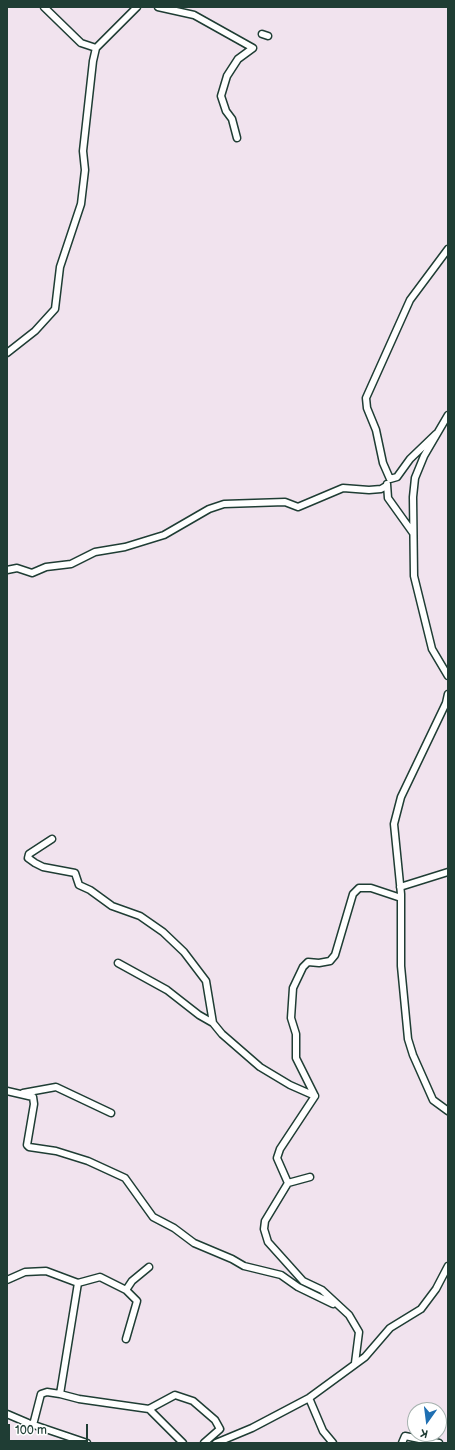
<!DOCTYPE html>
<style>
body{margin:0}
#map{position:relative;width:455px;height:1450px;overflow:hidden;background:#f1e3ee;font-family:"Balsamiq Sans",sans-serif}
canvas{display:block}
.frame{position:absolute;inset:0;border:8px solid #1f3d34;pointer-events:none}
.north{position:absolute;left:407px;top:1402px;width:40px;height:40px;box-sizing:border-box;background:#fff;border:1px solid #a5b1ae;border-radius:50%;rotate:194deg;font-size:11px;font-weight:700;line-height:16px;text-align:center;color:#1f3d34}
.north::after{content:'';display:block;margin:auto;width:14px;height:18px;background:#1f6fb2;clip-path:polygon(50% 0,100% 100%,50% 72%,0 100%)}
.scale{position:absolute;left:8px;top:1424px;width:80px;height:18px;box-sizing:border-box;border:2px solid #1f3d34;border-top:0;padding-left:5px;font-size:12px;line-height:14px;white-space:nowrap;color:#1f3d34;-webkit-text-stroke:3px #fff;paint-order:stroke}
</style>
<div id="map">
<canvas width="455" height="1450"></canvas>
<div class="frame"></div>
<div class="north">K</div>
<div class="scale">100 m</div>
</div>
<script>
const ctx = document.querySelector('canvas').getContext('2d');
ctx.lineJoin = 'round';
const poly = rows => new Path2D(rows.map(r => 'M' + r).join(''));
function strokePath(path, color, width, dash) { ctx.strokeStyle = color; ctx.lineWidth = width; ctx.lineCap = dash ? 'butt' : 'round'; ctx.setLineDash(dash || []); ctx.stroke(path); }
const minor = poly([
 [44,7,81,43,96,48],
 [158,7,194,15,253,48,238,59,227,76,221,96,226,111,232,119,237,138],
 [262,34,268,36],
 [7,353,35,331,55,309,60,267,81,204,85,170,83,151,93,61,96,48,137,7],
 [448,415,424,456,415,478,413,497,414,576,432,649,448,676],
 [436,434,410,459,397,477,390,479,383,463,376,430,367,408,366,398,410,300,448,249],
 [387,484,388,498,413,533],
 [7,570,17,568,32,573,46,567,71,564,95,552,125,547,164,535,209,509,224,504,285,502,298,507,343,488,369,490,381,489,386,486],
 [448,694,446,703,401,797,394,824,401,894,401,966,408,1039,413,1055,433,1100,448,1111],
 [52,839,29,854,28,858,35,863,43,867,75,873,79,885,90,890,112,906,140,916,163,932,184,952,206,981,213,1023,222,1034,260,1067,290,1085,315,1096,280,1149,277,1158,288,1183,265,1221,264,1229,268,1242,303,1281,322,1290,349,1315,359,1332,355,1363],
 [400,887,448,872],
 [118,963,167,990,199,1015,213,1023],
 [7,1091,33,1097,34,1104,27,1145,29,1147,56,1151,88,1161,125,1178,153,1217,174,1228,194,1243,232,1259,244,1266,281,1275,298,1287,333,1304],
 [23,1093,56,1087,111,1113],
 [315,1096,296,1058,296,1034,291,1018,293,988,303,967,308,962,319,963,330,961,335,955,353,894,359,888,371,888,401,898],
 [288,1183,310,1177],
 [7,1280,25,1272,46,1271,78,1283],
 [126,1290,137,1301,126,1339],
 [60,1394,78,1283,100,1277,126,1290,132,1281,149,1267],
 [309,1398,323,1431,333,1443],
 [149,1409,175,1395,193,1401,215,1420,220,1429,204,1443],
 [7,1414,28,1423,87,1443],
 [33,1425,41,1394,47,1392,60,1394,79,1399,149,1409,183,1443],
 [216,1443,252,1428,309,1398,365,1357,390,1328,421,1309,436,1289,448,1266],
 [402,1443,405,1436,439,1443]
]);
strokePath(minor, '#1f3d34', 9);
strokePath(minor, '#fff', 6);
</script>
